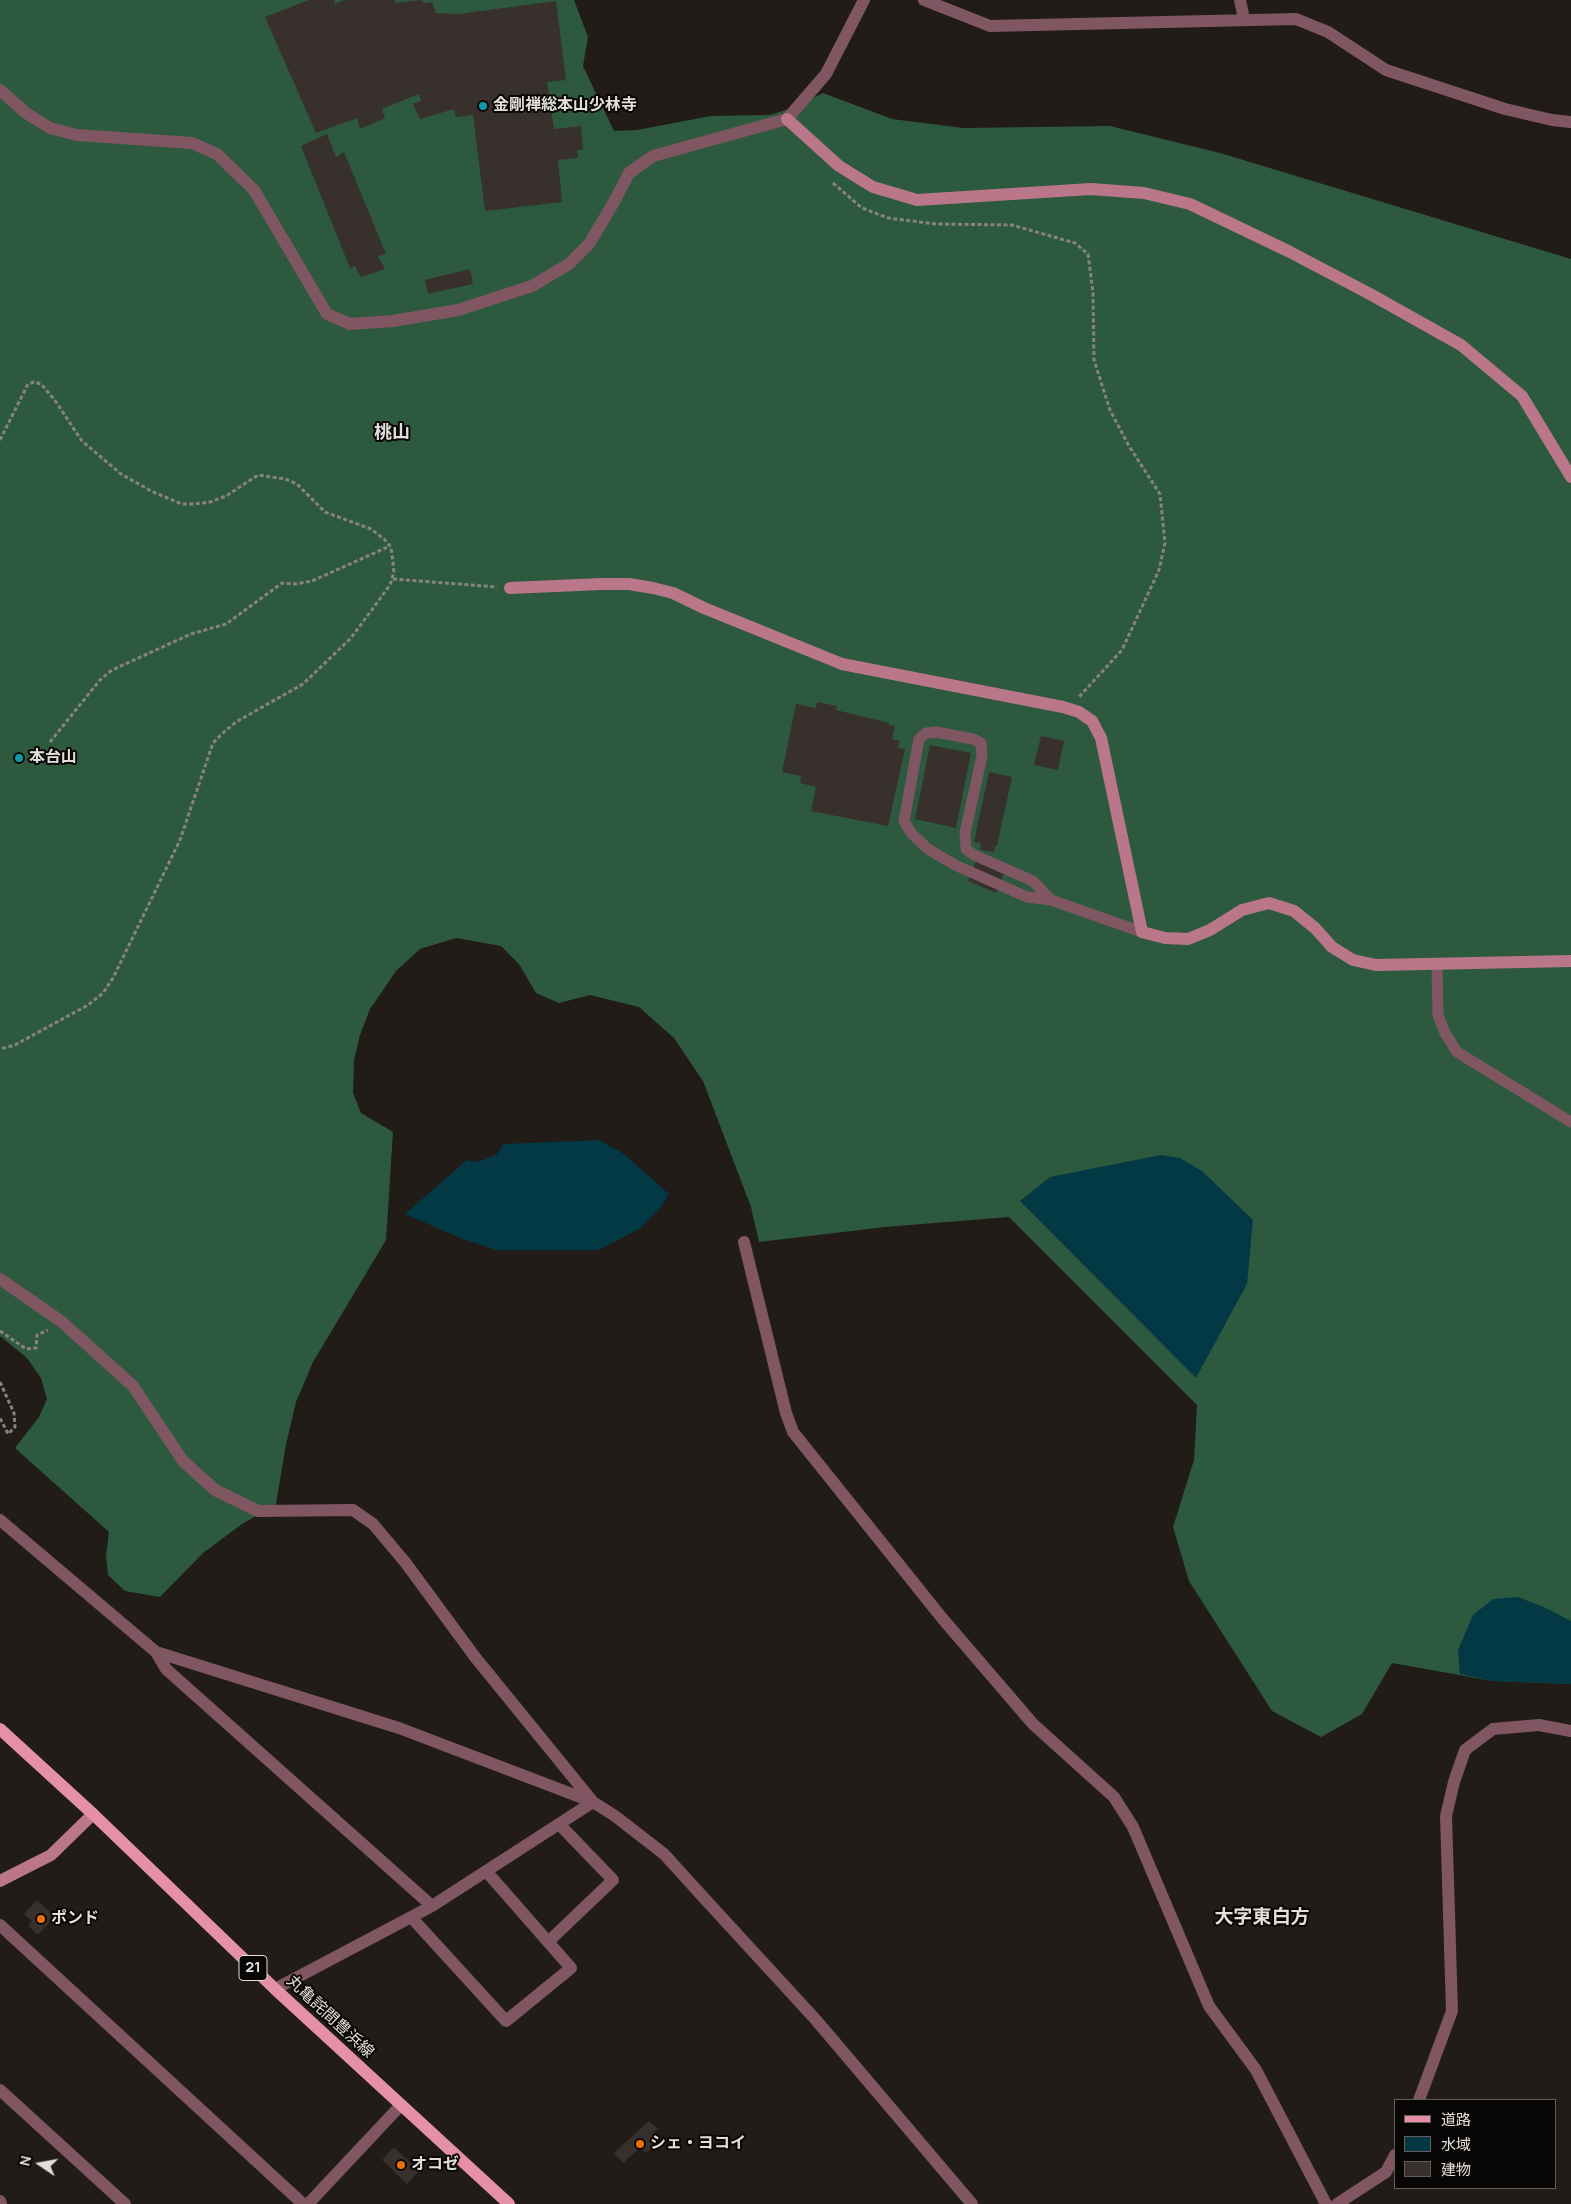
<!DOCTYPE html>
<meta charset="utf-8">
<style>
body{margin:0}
#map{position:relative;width:1571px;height:2204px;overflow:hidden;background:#211c17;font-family:Manrope,"Noto Sans JP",sans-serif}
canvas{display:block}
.legend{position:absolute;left:1394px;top:2099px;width:162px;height:90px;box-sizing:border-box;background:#090705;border:1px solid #605d5b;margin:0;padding:6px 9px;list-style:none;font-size:15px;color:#e2dedb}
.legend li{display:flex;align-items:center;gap:10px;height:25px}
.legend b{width:25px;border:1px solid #605d5b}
.north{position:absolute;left:15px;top:2139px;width:50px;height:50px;-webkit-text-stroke:4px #090705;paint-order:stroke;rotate:282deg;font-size:14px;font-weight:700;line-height:20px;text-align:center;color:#e2dedb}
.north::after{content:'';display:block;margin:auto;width:18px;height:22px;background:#e2dedb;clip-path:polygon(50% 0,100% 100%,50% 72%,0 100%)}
</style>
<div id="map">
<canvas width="1571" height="2204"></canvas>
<ul class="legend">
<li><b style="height:6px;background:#e68fa9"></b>道路</li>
<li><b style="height:14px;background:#033944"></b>水域</li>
<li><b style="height:14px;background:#37302c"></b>建物</li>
</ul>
<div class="north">N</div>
</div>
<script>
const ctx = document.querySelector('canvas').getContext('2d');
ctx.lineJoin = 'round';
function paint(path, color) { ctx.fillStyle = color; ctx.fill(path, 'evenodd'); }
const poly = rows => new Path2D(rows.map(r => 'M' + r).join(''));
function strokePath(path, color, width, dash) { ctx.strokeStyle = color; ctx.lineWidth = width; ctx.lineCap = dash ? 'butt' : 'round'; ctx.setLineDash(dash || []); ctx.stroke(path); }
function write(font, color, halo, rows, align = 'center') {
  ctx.font = font + ' Manrope,"Noto Sans JP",sans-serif'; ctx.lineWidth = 4; ctx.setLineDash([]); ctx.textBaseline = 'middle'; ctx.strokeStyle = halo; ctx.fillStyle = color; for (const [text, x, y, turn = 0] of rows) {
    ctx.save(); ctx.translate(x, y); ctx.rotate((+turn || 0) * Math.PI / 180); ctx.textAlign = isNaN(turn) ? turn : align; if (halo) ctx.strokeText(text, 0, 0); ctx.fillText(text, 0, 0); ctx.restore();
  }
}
const forest = poly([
 [0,0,574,0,588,37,583,66,614,131,637,130,711,116,770,115,795,107,823,93,892,119,963,128,1110,126,1220,153,1571,259,1571,1684,1493,1681,1392,1663,1362,1714,1321,1737,1272,1711,1189,1581,1173,1527,1194,1460,1197,1405,1009,1217,885,1227,759,1242,751,1207,703,1081,674,1038,639,1007,590,995,559,1003,536,993,519,964,501,946,456,938,420,949,396,971,370,1009,360,1035,354,1060,353,1093,361,1113,393,1132,386,1240,313,1362,296,1402,286,1444,276,1504,242,1524,203,1553,160,1597,125,1591,108,1575,106,1556,109,1532,15,1448,39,1417,47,1399,41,1378,27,1358,0,1336]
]);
const water = poly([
 [599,1140,624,1154,669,1194,661,1207,641,1228,599,1250,496,1250,460,1238,405,1214,467,1160,478,1162,496,1155,504,1144],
 [1161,1155,1180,1158,1202,1171,1253,1220,1247,1284,1196,1378,1020,1201,1050,1177],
 [1518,1597,1546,1608,1571,1621,1571,1684,1493,1681,1460,1674,1458,1650,1473,1615,1493,1599]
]);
const building = poly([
 [309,0,334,0,335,4,344,0,395,0,395,3,422,0,424,3,432,2,436,13,458,14,556,1,566,80,547,82,554,129,581,126,583,150,577,150,578,158,558,160,562,202,485,211,473,115,456,117,454,109,420,119,413,104,421,101,419,94,382,109,385,118,360,129,357,118,316,133,265,17],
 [327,134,336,157,344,152,386,254,378,256,385,269,361,277,355,266,350,268,301,146],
 [470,269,473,284,428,294,425,280],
 [817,702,837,706,836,710,889,723,889,725,895,726,892,739,900,741,898,748,905,749,888,826,811,811,816,787,800,783,801,776,782,772,796,704,816,708],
 [1041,736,1064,741,1058,770,1034,765],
 [930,745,971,753,956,828,915,819],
 [989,772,1012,777,997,846,995,846,994,852,980,850,981,843,974,842],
 [976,861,1004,873,996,893,968,881],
 [37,1900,55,1916,38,1935,28,1926,32,1921,24,1914],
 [649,2121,658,2129,654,2132,660,2140,646,2153,640,2148,623,2163,614,2153],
 [394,2147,419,2171,407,2184,382,2160]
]);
const path = poly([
 [833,183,862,208,888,218,936,224,1012,225,1075,243,1088,254,1093,293,1094,360,1110,410,1129,446,1160,494,1165,543,1159,570,1122,650,1079,697],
 [0,440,28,384,34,382,41,384,54,399,82,441,121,474,151,491,182,504,194,504,210,502,226,496,258,475,285,479,297,484,325,512,371,529,384,539,391,547,394,572,390,585,351,638,303,684,236,722,224,732,213,743,180,840,113,978,103,993,88,1005,15,1045,0,1049],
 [393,579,497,587],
 [50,742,100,680,112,670,191,634,226,624,282,583,295,584,312,581,390,546],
 [0,1331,26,1349,36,1348,37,1335,48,1330],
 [0,1382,14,1413,15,1427,8,1434,0,1418]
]);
const lane = poly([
 [1051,900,1033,881,974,855,966,849,965,833,982,756,981,743,973,739,936,732,926,733,919,739,904,821,911,833,928,849,955,865,1027,897,1051,900,1142,932],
 [1437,964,1438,1015,1445,1033,1457,1052,1571,1122]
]);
const street = poly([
 [924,0,990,26,1296,19,1328,32,1386,70,1505,109,1552,120,1571,122],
 [1240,0,1244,19],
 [0,90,26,113,50,128,77,135,192,143,217,154,254,190,327,314,350,324,393,321,458,310,532,286,569,264,589,244,614,202,629,173,653,156,787,119,826,74,864,0],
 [744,1242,786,1413,793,1432,942,1618,1033,1724,1114,1797,1133,1827,1209,2006,1256,2070,1326,2204],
 [0,1279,62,1322,133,1386,183,1461,215,1490,258,1511,353,1510,373,1524,405,1562,475,1657,593,1802,432,1906,275,1989],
 [0,1520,156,1652,399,1728,593,1802,615,1816,664,1854,704,1898,816,2020,972,2204],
 [156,1652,166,1669,432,1906],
 [411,1917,506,2021,571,1968,486,1871],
 [0,1925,303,2204],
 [548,1942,613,1880,559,1824],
 [0,2090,125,2204],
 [1419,2100,1452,2011,1446,1816,1454,1782,1465,1750,1493,1729,1539,1725,1571,1731],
 [0,2201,1,2204],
 [308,2204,401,2105],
 [1337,2204,1386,2172,1395,2155]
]);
const secondary = poly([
 [787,119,839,166,873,187,917,200,1091,189,1144,193,1190,204,1288,251,1370,294,1461,345,1522,396,1571,477],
 [510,588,601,584,629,584,653,588,673,593,704,608,842,664,1063,707,1079,712,1092,721,1101,738,1142,932,1165,938,1188,939,1210,930,1242,910,1269,903,1294,911,1315,928,1332,947,1353,960,1376,965,1571,961],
 [0,1881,51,1855,93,1814]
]);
const primary = poly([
 [0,1729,93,1814,275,1989,509,2204]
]);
const markers = [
 [483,106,5,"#0f9aa8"],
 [19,758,5,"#0f9aa8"],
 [41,1919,5,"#e8710a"],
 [640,2144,5,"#e8710a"],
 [401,2165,5,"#e8710a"]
];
const shields = [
 [253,1968,28]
];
const shieldNames = [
 ["21",253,1968]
];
const poiNames = [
 ["金剛禅総本山少林寺",493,106],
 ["本台山",29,758],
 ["ポンド",51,1919],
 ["シェ・ヨコイ",650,2144],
 ["オコゼ",411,2165]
];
const streetNames = [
 ["丸亀詫間豊浜線",330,2017,43]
];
const neighbourhoodNames = [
 ["桃山",392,433]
];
const quarterNames = [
 ["大字東白方",1262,1918]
];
paint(forest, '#2d5a3e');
paint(water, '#033944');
paint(building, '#37302c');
strokePath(path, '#88837f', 3, [4, 2.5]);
strokePath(lane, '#805662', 11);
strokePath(street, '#805662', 12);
strokePath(secondary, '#ba778a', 12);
strokePath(primary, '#e68fa9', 12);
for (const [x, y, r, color] of markers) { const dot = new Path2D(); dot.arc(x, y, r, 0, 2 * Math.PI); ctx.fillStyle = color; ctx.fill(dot); strokePath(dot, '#090705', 2); }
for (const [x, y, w] of shields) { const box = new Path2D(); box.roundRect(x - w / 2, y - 12.5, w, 25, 4); ctx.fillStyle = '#090705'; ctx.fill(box); strokePath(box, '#e2dedb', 1); }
write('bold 15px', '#e2dedb', null, shieldNames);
write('bold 16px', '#e2dedb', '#090705', poiNames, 'left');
write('16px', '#e2dedb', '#090705', streetNames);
write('bold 18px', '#e2dedb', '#090705', neighbourhoodNames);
write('bold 19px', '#e2dedb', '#090705', quarterNames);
</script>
